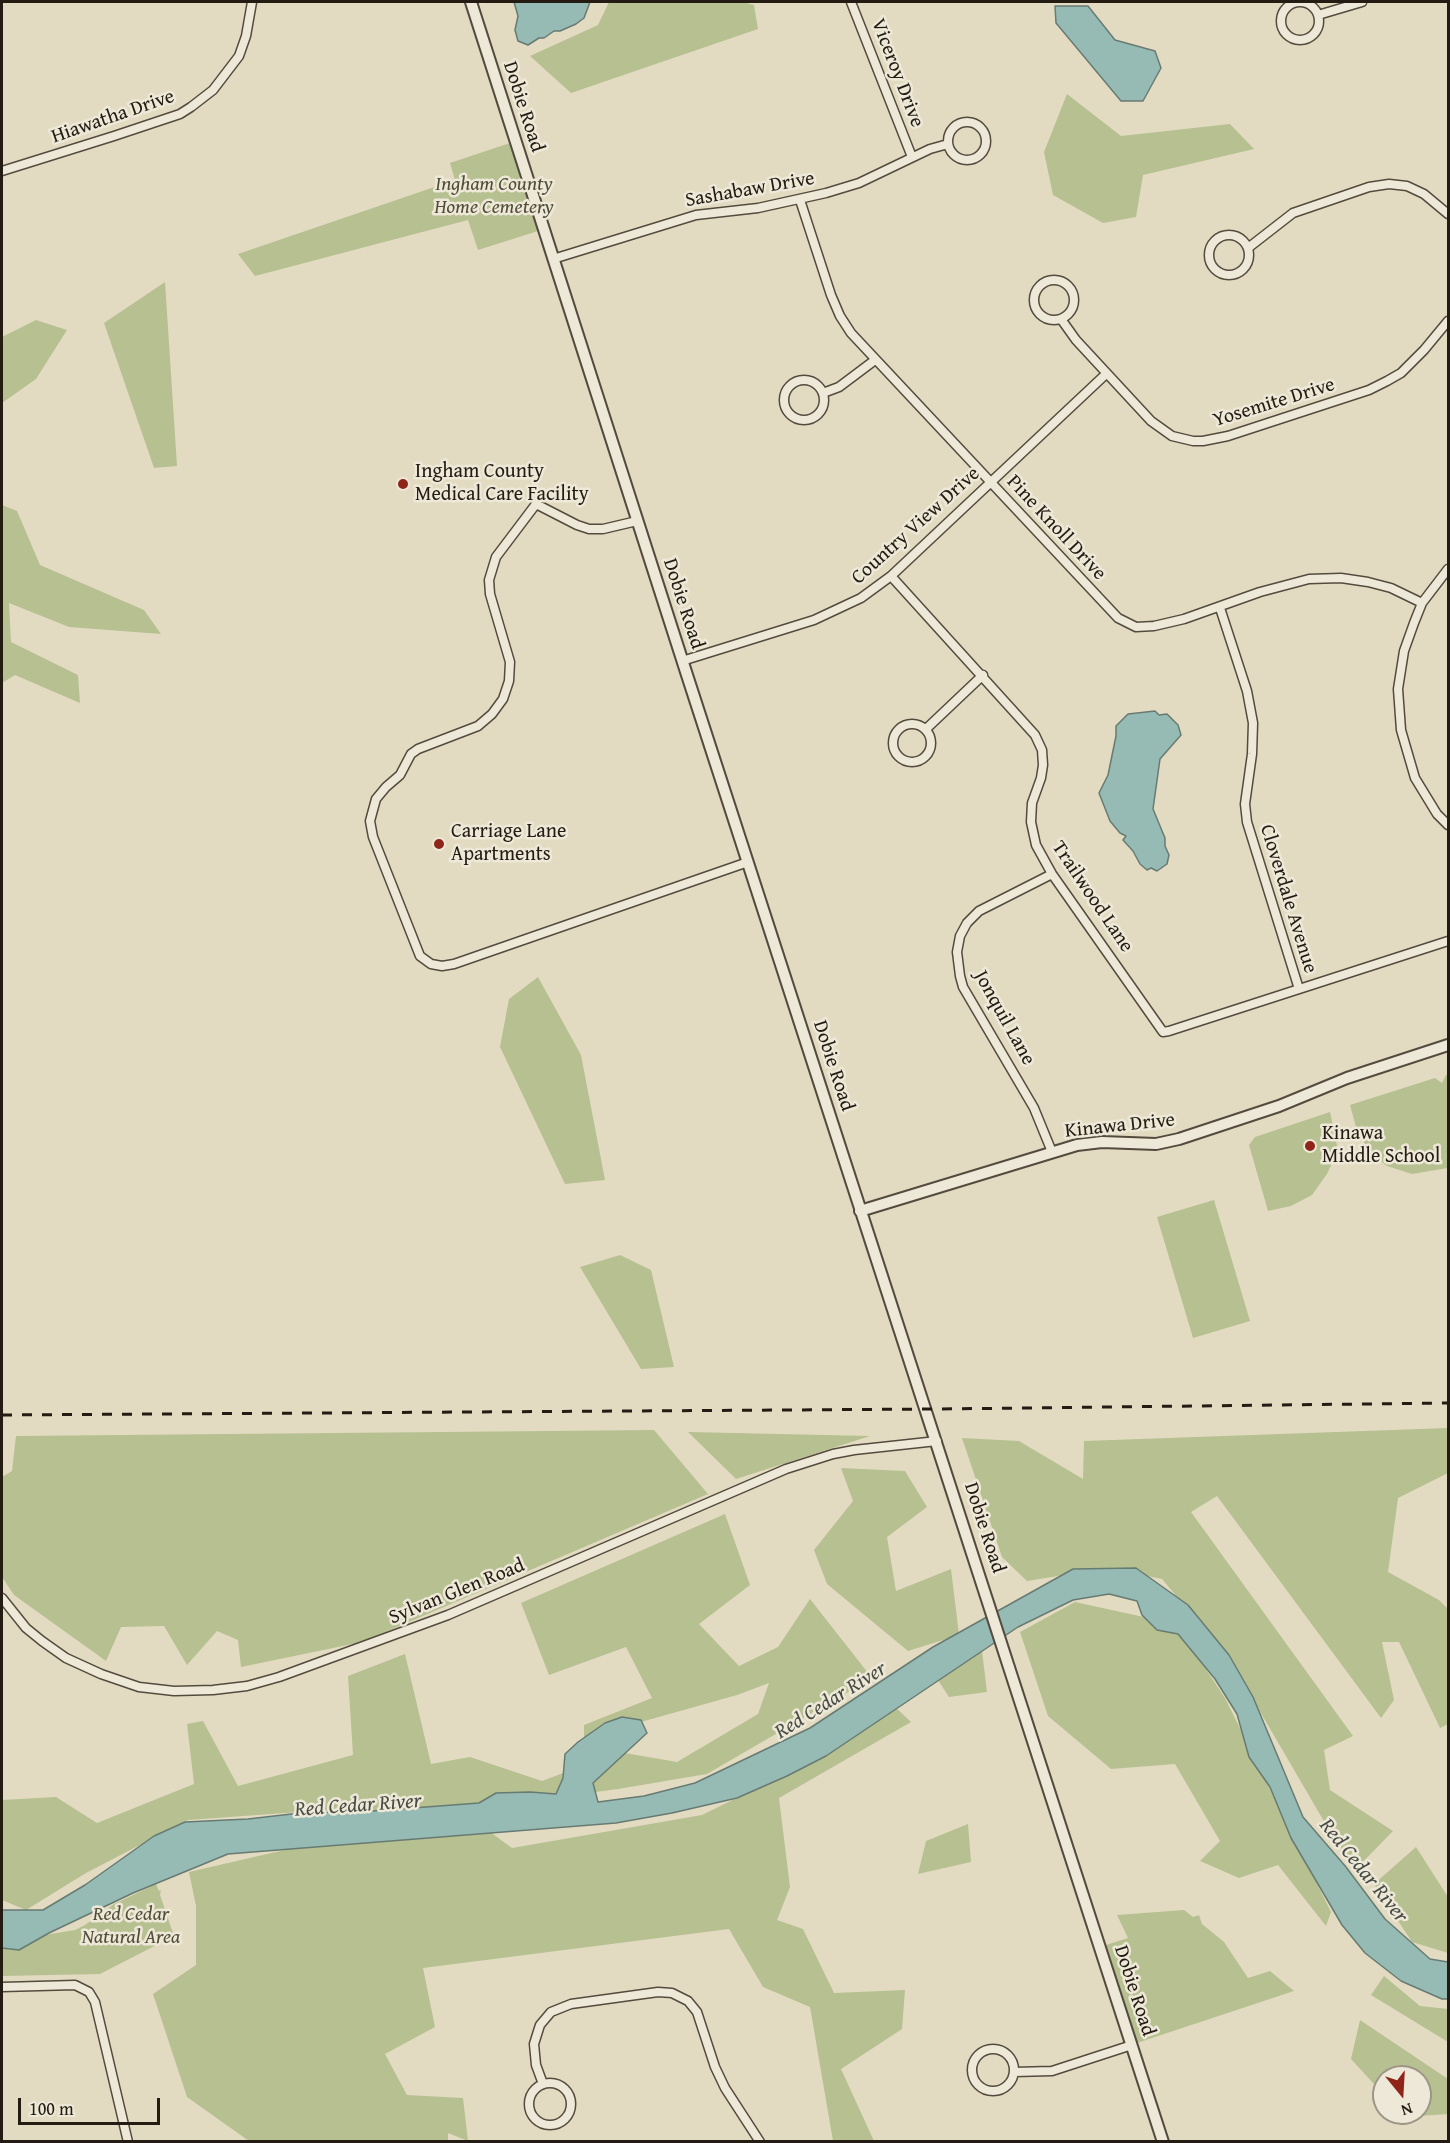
<!DOCTYPE html>
<style>
body{margin:0}
#map{position:relative;width:1450px;height:2143px;overflow:hidden;background:#e3dbc1;font-family:"Gentium Book Plus",serif}
canvas{display:block}
.frame{position:absolute;inset:0;border:3px solid #241b12;pointer-events:none}
.north{position:absolute;left:1372px;top:2065px;width:60px;height:60px;box-sizing:border-box;background:#ede8d7;border:2px solid #9d9688;border-radius:50%;rotate:162deg;font-size:16px;font-weight:700;line-height:24px;text-align:center;color:#241b12}
.north::after{content:'';display:block;margin:auto;width:21px;height:27px;background:#8f2418;clip-path:polygon(50% 0,100% 100%,50% 72%,0 100%)}
.scale{position:absolute;left:18px;top:2098px;width:142px;height:27px;box-sizing:border-box;border:3px solid #241b12;border-top:0;padding-left:8px;font-size:18px;line-height:21px;white-space:nowrap;color:#241b12;-webkit-text-stroke:4px #ede8d7;paint-order:stroke}
</style>
<div id="map">
<canvas width="1450" height="2143"></canvas>
<div class="frame"></div>
<div class="north">N</div>
<div class="scale">100 m</div>
</div>
<script>
const ctx = document.querySelector('canvas').getContext('2d');
ctx.lineJoin = 'round';
function paint(path, color) { ctx.fillStyle = color; ctx.fill(path, 'evenodd'); }
const poly = rows => new Path2D(rows.map(r => 'M' + r).join(''));
function strokePath(path, color, width, dash) { ctx.strokeStyle = color; ctx.lineWidth = width; ctx.lineCap = dash ? 'butt' : 'round'; ctx.setLineDash(dash || []); ctx.stroke(path); }
function write(font, color, halo, rows, align = 'center') {
  ctx.font = font + ' "Gentium Book Plus",serif'; ctx.lineWidth = 5; ctx.setLineDash([]); ctx.textBaseline = 'middle'; ctx.strokeStyle = halo; ctx.fillStyle = color; for (const [text, x, y, turn = 0] of rows) {
    ctx.save(); ctx.translate(x, y); ctx.rotate((+turn || 0) * Math.PI / 180); ctx.textAlign = isNaN(turn) ? turn : align; if (halo) ctx.strokeText(text, 0, 0); ctx.fillText(text, 0, 0); ctx.restore();
  }
}
const green = poly([
 [609,2,742,2,754,5,758,29,571,93,530,56,598,25],
 [1067,94,1121,136,1230,124,1254,149,1143,175,1136,217,1103,223,1053,195,1044,152],
 [510,143,538,231,478,250,468,220,255,276,238,254,455,180,450,163],
 [165,282,177,466,154,468,104,323],
 [36,320,67,330,36,379,2,403,2,337],
 [2,505,17,511,40,565,144,610,161,634,69,627,9,603,11,642,78,675,80,703,15,675,2,683],
 [538,977,581,1055,605,1180,565,1184,500,1047,509,999],
 [1446,1075,1448,1075,1448,1168,1412,1174,1387,1166,1369,1152,1356,1127,1350,1105,1435,1078,1442,1083],
 [1330,1112,1338,1150,1327,1174,1312,1195,1291,1206,1268,1211,1249,1145,1255,1137],
 [1214,1200,1250,1321,1193,1338,1157,1217],
 [620,1255,651,1270,674,1367,641,1369,580,1267],
 [1448,1428,1448,1473,1398,1498,1388,1572,1439,1600,1448,1609,1448,1724,1440,1728,1399,1642,1382,1642,1394,1700,1381,1718,1217,1496,1191,1512,1353,1736,1324,1750,1330,1790,1393,1831,1356,1869,1336,1842,1230,1660,1162,1579,1108,1568,1027,1581,1002,1557,962,1438,1019,1441,1083,1479,1084,1441],
 [654,1430,708,1494,362,1642,241,1667,238,1640,217,1631,187,1665,164,1626,121,1627,106,1661,14,1595,2,1577,2,1477,12,1471,16,1436],
 [688,1432,870,1436,736,1479],
 [841,1468,905,1471,927,1507,887,1537,896,1591,951,1569,959,1635,908,1651,827,1584,814,1550,853,1501],
 [725,1514,750,1585,699,1624,739,1666,778,1647,810,1599,872,1678,707,1774,618,1789,460,1810,512,1848,702,1815,812,1761,894,1706,911,1722,779,1798,790,1887,777,1920,803,1929,834,1993,905,1990,902,2029,841,2069,874,2141,833,2141,810,2007,763,1987,729,1929,423,1968,435,2027,385,2054,407,2095,463,2098,468,2141,448,2133,448,2142,249,2141,187,2097,153,1994,196,1965,196,1906,189,1872,293,1848,327,1810,188,1820,86,1873,26,1910,2,1900,2,1800,56,1797,97,1823,194,1784,187,1724,203,1721,238,1786,353,1755,348,1676,405,1654,431,1764,470,1757,542,1781,619,1752,677,1762,758,1714,769,1683,737,1695,584,1738,584,1725,652,1698,626,1647,549,1675,521,1603],
 [1075,1602,1176,1624,1225,1698,1331,1912,1326,1926,1278,1865,1239,1878,1200,1861,1220,1841,1175,1764,1111,1769,1048,1716,1020,1632],
 [982,1651,987,1692,949,1697,936,1677],
 [968,1824,971,1862,918,1874,926,1841],
 [1416,1847,1448,1897,1448,1953,1412,1942,1374,1884],
 [156,1884,159,1891,161,1890,160,1895,174,1936,100,1974,2,1976,2,1942,75,1930,85,1925,114,1904],
 [1184,1910,1193,1917,1199,1915,1202,1924,1224,1942,1248,1978,1270,1971,1294,1991,1137,2043,1106,1945,1128,1938,1117,1915],
 [1384,1976,1420,2006,1448,2009,1448,2042,1371,1995],
 [1360,2020,1448,2079,1448,2114,1405,2117,1401,2113,1420,2113,1420,2077,1384,2077,1384,2095,1351,2059]
]);
const water = poly([
 [514,2,590,2,584,18,576,24,560,31,554,31,544,38,539,38,528,45,518,41,515,30,518,16,514,2],
 [1055,6,1088,6,1115,40,1155,51,1161,68,1143,101,1121,101,1056,23,1055,6],
 [1155,711,1159,715,1167,714,1178,725,1181,735,1160,759,1153,809,1165,838,1165,846,1169,855,1167,864,1157,871,1151,868,1147,870,1140,864,1133,851,1123,840,1126,836,1120,833,1110,821,1099,793,1108,775,1116,736,1116,726,1128,714,1155,711],
 [1136,1568,1188,1605,1229,1655,1253,1697,1303,1817,1346,1867,1385,1919,1430,1959,1448,1962,1448,1999,1442,1999,1401,1981,1365,1953,1342,1925,1291,1838,1270,1787,1249,1757,1237,1714,1215,1679,1178,1634,1157,1630,1142,1615,1137,1601,1109,1594,1073,1600,1018,1627,826,1756,787,1776,737,1798,672,1813,616,1823,228,1854,133,1893,49,1933,19,1950,2,1948,2,1910,43,1910,85,1885,154,1836,185,1822,248,1819,300,1813,373,1811,479,1803,496,1793,530,1792,556,1794,563,1778,565,1754,578,1742,605,1723,622,1717,641,1720,647,1733,593,1783,598,1802,644,1796,695,1783,810,1728,933,1647,1073,1569,1136,1568]
]);
const minor = poly([
 '1281 21a19 19 0 1 1 38 0a19 19 0 1 1-38 0Z',
 [851,2,912,157],
 [1318,15,1362,2],
 '948 141a19 19 0 1 1 38 0a19 19 0 1 1-38 0Z',
 [2,171,114,136,180,114,191,107,213,90,239,56,246,36,252,2],
 [800,200,831,295,840,316,851,333,1118,618,1136,627,1154,626,1184,619,1260,592,1309,579,1341,578,1368,582,1391,588,1422,603],
 '1209 255a20 20 0 1 1 40 0a20 20 0 1 1-40 0Z',
 [1248,248,1293,213,1369,187,1389,184,1407,186,1424,194,1448,214],
 [553,259,696,215,758,208,826,193,859,183,930,149,948,144],
 '1034 300a20 20 0 1 1 40 0a20 20 0 1 1-40 0Z',
 [1061,319,1076,340,1151,421,1172,436,1193,441,1203,441,1228,436,1369,390,1387,381,1401,373,1424,350,1448,321],
 '784 400a20 20 0 1 1 40 0a20 20 0 1 1-40 0Z',
 [823,393,839,387,875,360],
 [637,521,603,529,589,529,577,525,536,504,496,557,489,580,490,594,510,662,509,681,503,699,492,714,478,726,418,749,411,754,400,775,386,787,376,799,370,821,373,837,420,956,431,964,442,966,454,964,748,862],
 [1448,569,1422,603,1414,623,1404,651,1398,689,1401,730,1415,778,1437,814,1448,825],
 [891,576,1035,735,1042,750,1043,765,1041,778,1032,803,1031,822,1036,845,1052,874,1163,1032,1169,1031,1448,941],
 [1220,608,1247,691,1253,723,1252,754,1245,804,1247,822,1299,989],
 [682,661,814,620,861,598,891,576,1106,374],
 '893 743a19 19 0 1 1 38 0a19 19 0 1 1-38 0Z',
 [926,729,983,675],
 [1052,874,979,911,967,923,960,936,957,952,960,976,963,987,1034,1108,1052,1152],
 [2,1598,26,1628,42,1641,66,1658,101,1674,139,1687,174,1691,213,1690,247,1686,279,1677,448,1615,786,1469,833,1454,854,1450,937,1441],
 [2,1987,75,1985,89,1992,95,2002,128,2142],
 '972 2070a21 21 0 1 1 42 0a21 21 0 1 1-42 0Z',
 [1014,2072,1052,2071,1132,2045],
 '529 2104a21 21 0 1 1 42 0a21 21 0 1 1-42 0Z',
 [543,2084,536,2065,534,2044,540,2025,551,2012,571,2004,658,1992,672,1993,688,2001,697,2012,715,2067,725,2088,760,2142]
]);
const tertiary = poly([
 [471,2,687,675,1163,2142],
 [860,1211,1077,1145,1102,1142,1156,1144,1179,1139,1279,1106,1347,1078,1448,1045]
]);
const rail = poly([
 [2,1415,939,1409,1448,1403]
]);
const markers = [
 [403,484,6,"#8f2418"],
 [439,844,6,"#8f2418"],
 [1310,1146,6,"#8f2418"]
];
const streetNames = [
 ["Viceroy Drive",897,73,69],
 ["Dobie Road",523,107,72],
 ["Hiawatha Drive",113,117,-19],
 ["Sashabaw Drive",750,190,-10],
 ["Yosemite Drive",1274,403,-17],
 ["Country View Drive",916,526,-42],
 ["Pine Knoll Drive",1056,528,47],
 ["Dobie Road",683,604,72],
 ["Trailwood Lane",1092,897,56],
 ["Cloverdale Avenue",1288,899,73],
 ["Jonquil Lane",1004,1018,61],
 ["Dobie Road",833,1066,72],
 ["Kinawa Drive",1120,1126,-6],
 ["Dobie Road",984,1528,72],
 ["Sylvan Glen Road",457,1592,-22],
 ["Dobie Road",1134,1991,72]
];
const parkNames = [
 ["Ingham County",494,185],
 ["Home Cemetery",494,208],
 ["Red Cedar",131,1915],
 ["Natural Area",131,1938]
];
const poiNames = [
 ["Ingham County",415,472],
 ["Medical Care Facility",415,495],
 ["Carriage Lane",451,832],
 ["Apartments",451,855],
 ["Kinawa",1322,1134],
 ["Middle School",1322,1157]
];
const waterNames = [
 ["Red Cedar River",831,1701,-32],
 ["Red Cedar River",358,1806,-4],
 ["Red Cedar River",1363,1871,51]
];
paint(green, '#b6c091');
paint(water, '#95bbb4');
strokePath(water, '#687b73', 1.5);
strokePath(minor, '#544b3e', 11);
strokePath(tertiary, '#544b3e', 14);
strokePath(minor, '#ede8d7', 8);
strokePath(tertiary, '#ede8d7', 10);
strokePath(rail, '#241b12', 3, [10, 10]);
for (const [x, y, r, color] of markers) { const dot = new Path2D(); dot.arc(x, y, r, 0, 2 * Math.PI); ctx.fillStyle = color; ctx.fill(dot); strokePath(dot, '#ede8d7', 2); }
write('20px', '#241b12', '#ede8d7', streetNames);
write('italic 20px', '#504d38', '#ede8d7', parkNames);
write('20px', '#241b12', '#ede8d7', poiNames, 'left');
write('italic 21px', '#464b43', '#ede8d7', waterNames);
</script>
